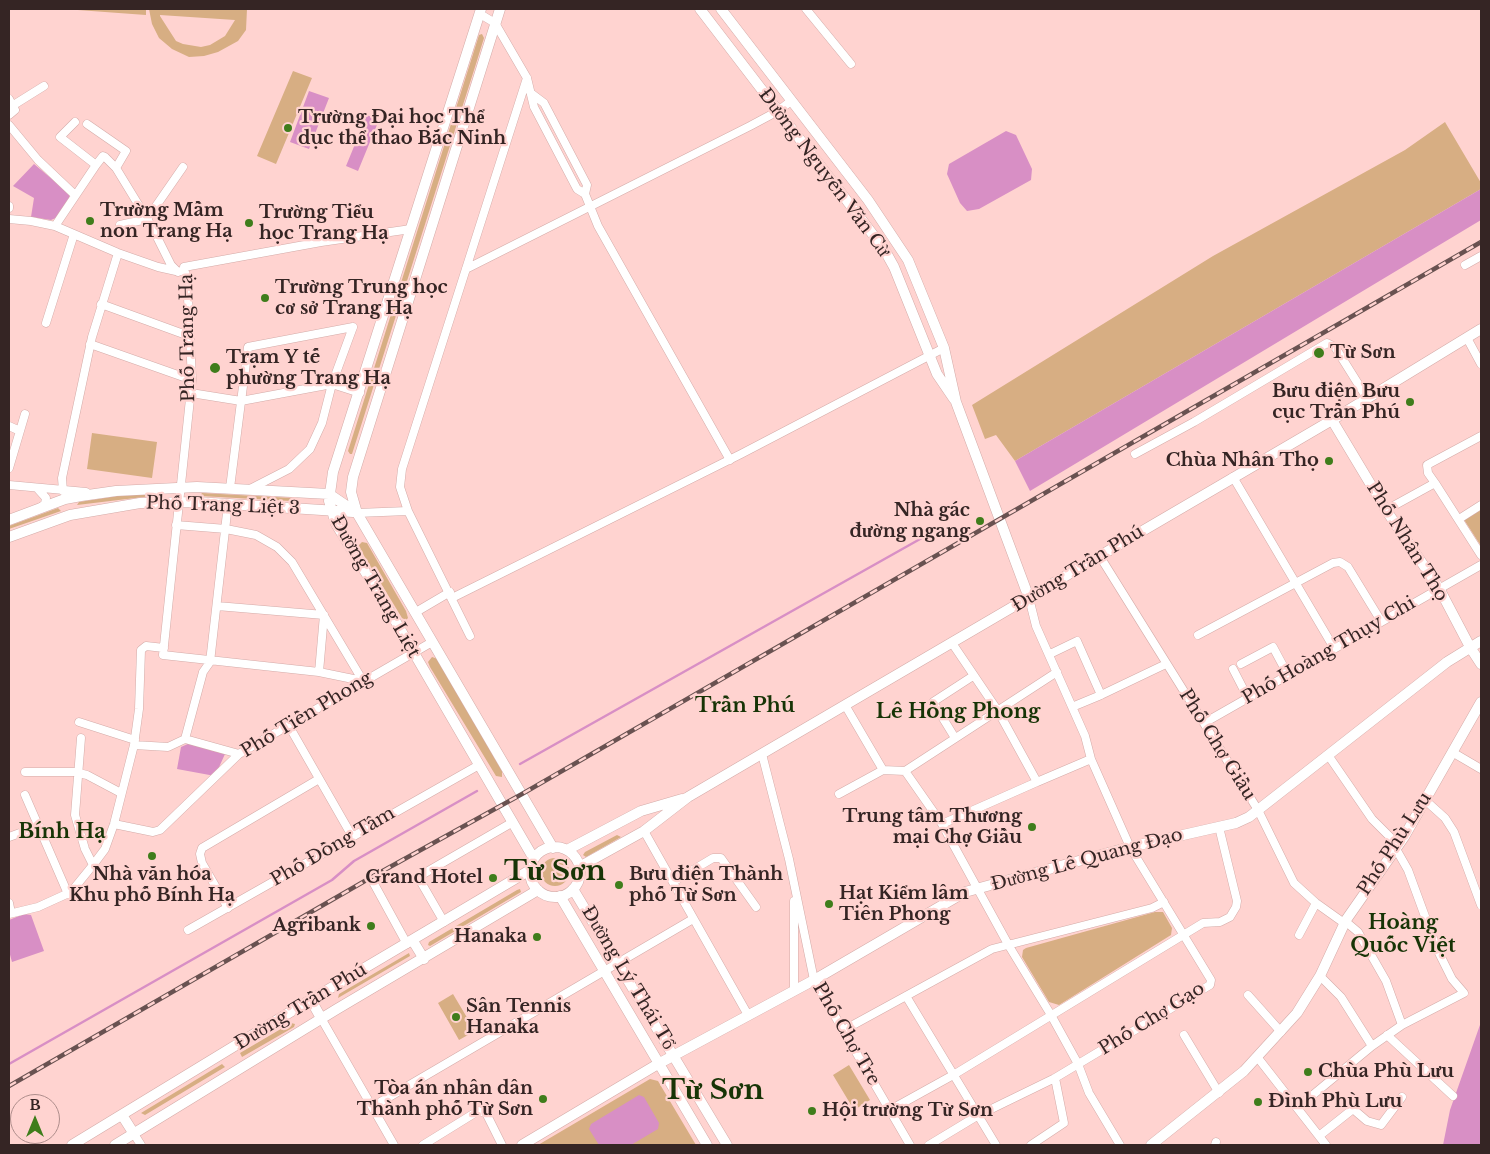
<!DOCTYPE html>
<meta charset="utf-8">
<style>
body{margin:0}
#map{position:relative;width:1490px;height:1154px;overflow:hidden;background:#ffd3d0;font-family:"Libre Baskerville",serif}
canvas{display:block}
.frame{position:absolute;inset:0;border:10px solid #352524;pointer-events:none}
.north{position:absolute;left:10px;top:1094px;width:50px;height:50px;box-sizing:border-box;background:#ffd3d0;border:1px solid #ae8d8b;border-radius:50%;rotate:0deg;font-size:14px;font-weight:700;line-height:20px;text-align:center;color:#352524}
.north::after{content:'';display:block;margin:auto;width:18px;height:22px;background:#3f7d1b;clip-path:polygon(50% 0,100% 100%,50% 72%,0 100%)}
</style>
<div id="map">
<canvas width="1490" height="1154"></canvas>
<div class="frame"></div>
<div class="north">B</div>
</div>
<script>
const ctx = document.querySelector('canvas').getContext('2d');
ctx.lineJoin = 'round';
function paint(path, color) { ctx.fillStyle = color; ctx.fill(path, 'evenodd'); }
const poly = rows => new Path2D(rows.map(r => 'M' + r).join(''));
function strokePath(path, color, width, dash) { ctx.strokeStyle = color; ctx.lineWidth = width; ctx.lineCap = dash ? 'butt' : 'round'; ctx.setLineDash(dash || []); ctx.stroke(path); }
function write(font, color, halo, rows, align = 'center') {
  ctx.font = font + ' "Libre Baskerville",serif'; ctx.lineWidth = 4.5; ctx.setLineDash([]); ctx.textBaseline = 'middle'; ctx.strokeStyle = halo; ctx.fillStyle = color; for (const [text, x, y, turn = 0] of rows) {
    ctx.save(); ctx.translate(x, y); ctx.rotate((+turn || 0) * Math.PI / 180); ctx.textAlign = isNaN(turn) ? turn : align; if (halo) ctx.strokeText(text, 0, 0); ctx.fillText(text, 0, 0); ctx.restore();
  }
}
const green = poly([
 [64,9,146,9,146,15],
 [149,9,247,9,246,30,238,41,218,52,204,56,189,57,172,49,159,38,152,24],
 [160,16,160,15,235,20,225,36,210,45,201,47,183,44,176,41],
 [482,34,484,38,475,67,352,454,350,454,348,451,479,35],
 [293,71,312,78,276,164,257,156],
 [1445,122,1481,183,1481,189,1015,461,996,435,985,439,972,405,1213,256,1405,150],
 [92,433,157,442,152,478,87,469],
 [152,493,152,496,77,505,79,502,117,496],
 [202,493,292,498,294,499,291,501,200,496],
 [58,508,61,511,9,529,9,526],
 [1481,508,1481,546,1463,518],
 [362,542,367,543,406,611,408,618,406,620,402,618,360,549,359,545],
 [432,657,438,659,502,771,502,777,496,776,430,667,428,662],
 [617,835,621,837,586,857,583,855,585,852],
 '541 872a14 14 0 1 1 28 0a14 14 0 1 1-28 0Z',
 [517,890,520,889,521,892,430,946,428,945,429,942],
 [1155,912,1163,912,1172,928,1171,935,1059,1005,1049,1002,1022,957,1023,950,1026,948],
 [409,953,410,956,338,998,339,994],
 [453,994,475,1031,459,1040,438,1003],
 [291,1023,295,1024,294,1027,242,1057,240,1053],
 [222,1064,225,1067,145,1115,141,1113],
 [849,1065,870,1100,854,1110,833,1075],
 [650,1079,658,1081,696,1145,538,1145]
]);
const water = poly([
 [309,91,329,98,309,149,290,142],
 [367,115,379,120,358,171,346,166],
 [1006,131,1016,135,1032,169,1031,180,979,209,967,211,960,203,947,174,949,164],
 [34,164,70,194,69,200,58,217,51,220,31,217,34,198,13,186],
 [1481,189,1481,220,1030,491,1015,461],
 [190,743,225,754,215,776,177,769,181,747],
 [24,914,31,915,44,951,12,962,9,951,9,920],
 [1481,1022,1481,1145,1443,1145,1450,1110],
 [639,1095,644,1097,659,1123,658,1129,631,1145,599,1145,589,1129,591,1124]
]);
const stream = poly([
 [520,764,929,534],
 [9,1064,332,880,354,861,477,791]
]);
const minor = poly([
 [806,9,851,64],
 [480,14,495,23,527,78,534,107,577,189,585,194],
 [532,94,544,103,587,185,585,194,598,226,730,460],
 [9,99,15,110,9,115],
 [12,106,44,86],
 [75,122,60,137,96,165],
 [87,124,126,151,116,168],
 [9,125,38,160,75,195],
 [9,206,9,208],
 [9,219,31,221,55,226,118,253,158,267,176,271],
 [120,225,147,219,183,167],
 [55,226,96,165,103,156,105,157,116,168,152,227,171,265,178,272,184,270],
 [1465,265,1481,256],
 [466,269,750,126,778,111,791,101],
 [101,304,189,336],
 [46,323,74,234],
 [1467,338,1481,364],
 [90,344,192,380],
 [191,393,241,401,332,384,360,393],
 [9,426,20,431],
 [1135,454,1194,422,1327,343,1335,347,1367,398],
 [9,468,25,414],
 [1233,477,1334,648],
 [1435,483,1481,555],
 [9,485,86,492],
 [37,488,46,498,45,504,41,507],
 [230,488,248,347,353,327],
 [250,489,289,469,310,449,322,423,332,384,353,327],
 [63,491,62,478,92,337,118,253],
 [1386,510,1435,483,1428,473,1427,465,1481,436],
 [357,513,408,511],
 [1459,519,1481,505],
 [176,525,226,529,256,535,277,547,292,562,363,681],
 [1099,555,1258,810,1294,883,1316,903,1344,923],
 [452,598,741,454,944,348],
 [217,606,324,615,319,672],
 [416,612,450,592],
 [1198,635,1333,563,1340,562,1348,567,1381,621],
 [470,636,408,511,400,487,402,469,527,78],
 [952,643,998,711,1037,782,942,824,1009,946,1051,1015,1078,1064,1089,1093,1120,1145],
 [1050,654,1077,641,1101,695,1072,707],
 [1241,664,1273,647,1288,675],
 [1233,669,1248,698],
 [363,681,319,672,163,655,192,380,187,277,184,270,184,267,321,242,411,229],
 [1101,695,1166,664],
 [845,705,883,770],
 [79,722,135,740],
 [1204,723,1481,565],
 [289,726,352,836],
 [81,738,75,815,85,849,93,865],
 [955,738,933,702,973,676],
 [185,739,203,672,210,662,228,504],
 [185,739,239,754],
 [134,745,139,709,141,650,146,646,164,648],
 [1452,752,1481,769],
 [762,754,789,859,814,980,910,1145],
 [1328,755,1372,819,1398,845],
 [905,771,1057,672],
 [905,771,942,824],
 [25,772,75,772,87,775,121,793],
 [1037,782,1091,759],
 [839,794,883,770,905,771],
 [25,795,68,894],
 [1425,800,1445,818,1454,832,1481,905],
 [114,824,153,832,160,830,239,754,432,642],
 [644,831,748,1015],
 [9,837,39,826],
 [373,882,407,944],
 [673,882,713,858,721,858,756,907],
 [794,901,794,990],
 [9,903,11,913],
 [228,908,202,863,200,854,202,848,319,779],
 [9,914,38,907,71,892,93,865,105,849,114,824,134,745,168,747,185,739],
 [1345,921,1358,932,1386,981,1402,1025],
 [444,922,418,877,513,822],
 [188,930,479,765],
 [1299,935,1316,903],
 [1248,995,1281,1032],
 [906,996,996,1145],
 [321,1018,394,1145],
 [842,1031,992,949,1152,908,1164,902],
 [1184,1035,1219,1093],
 [1387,1035,1453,1096],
 [1372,1046,1402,1025,1464,993,1452,979,1437,949,1408,870,1396,849],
 [1258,1058,1326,1145],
 [372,1107,693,919],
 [1297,1108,1372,1046,1341,997,1320,976],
 [890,1110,955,1074,1203,923,1220,922,1230,917,1236,907,1237,901,1219,827],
 [134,1134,141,1145],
 [1319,1136,1353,1109,1367,1121,1381,1125,1402,1097],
 [423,1145,478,1111,486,1113,502,1145],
 [929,1145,977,1116,1055,1078,1210,985,1211,980,1130,847,1091,759,1085,736,1036,626,1029,598],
 [1031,1145,1064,1123,1055,1078],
 [1215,1145,1216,1142]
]);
const major = poly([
 [481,9,333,472,329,501,336,524,396,622,534,859],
 [500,9,353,477,351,492,357,513,553,848],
 [700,9,884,249,894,267,937,374,954,399],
 [721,9,868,200,908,260,944,348,956,402,1029,598],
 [1332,420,1386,510,1439,588,1470,647,1481,664],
 [9,520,65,499,81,496,116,491,197,487,329,494,357,513],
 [9,537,70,515,140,503,197,502,353,512],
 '530 872a25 25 0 1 1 50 0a25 25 0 1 1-50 0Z',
 [567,850,641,811,682,799],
 [579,867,644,831,688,797,1332,420,1481,329],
 [573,889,727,1145],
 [560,896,707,1145],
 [413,941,424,959],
 [311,1000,321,1018],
 [122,1115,134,1134],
 [72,1145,292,1011,530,870],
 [115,1145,337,1009,538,890],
 [522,1145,658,1064,814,980,965,892,1130,847,1236,823,1249,817,1447,662,1481,641],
 [1151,1145,1244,1071,1297,1013,1320,976,1346,920,1404,837,1481,702]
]);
const rail = poly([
 [9,1086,370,878,522,794,1481,242]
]);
const markers = [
 [288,128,5,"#3f7d1b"],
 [90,221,5,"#3f7d1b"],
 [249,223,5,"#3f7d1b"],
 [265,298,5,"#3f7d1b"],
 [1319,353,6,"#3f7d1b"],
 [215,368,6,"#3f7d1b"],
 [1410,402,5,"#3f7d1b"],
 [1329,461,5,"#3f7d1b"],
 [980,521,5,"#3f7d1b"],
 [1032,827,5,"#3f7d1b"],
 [152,856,5,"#3f7d1b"],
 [493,878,5,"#3f7d1b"],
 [619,885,5,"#3f7d1b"],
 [829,904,5,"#3f7d1b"],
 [371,926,5,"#3f7d1b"],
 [537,937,5,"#3f7d1b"],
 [456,1017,5,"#3f7d1b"],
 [1308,1072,5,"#3f7d1b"],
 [543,1099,5,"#3f7d1b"],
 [1258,1102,5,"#3f7d1b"],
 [812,1111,5,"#3f7d1b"]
];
const poiNames = [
 ["Trường Đại học Thể",298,118],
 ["dục thể thao Bắc Ninh",298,139],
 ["Trường Mầm",100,211],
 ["non Trang Hạ",100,232],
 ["Trường Tiểu",259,213],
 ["học Trang Hạ",259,234],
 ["Trường Trung học",275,288],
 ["cơ sở Trang Hạ",275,309],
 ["Từ Sơn",1330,353],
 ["Trạm Y tế",226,358],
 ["phường Trang Hạ",226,379],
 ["Bưu điện Bưu",1400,392,"right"],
 ["cục Trần Phú",1400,413,"right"],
 ["Chùa Nhân Thọ",1319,461,"right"],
 ["Nhà gác",970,511,"right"],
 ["đường ngang",970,532,"right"],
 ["Trung tâm Thương",1022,817,"right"],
 ["mại Chợ Giầu",1022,838,"right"],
 ["Nhà văn hóa",152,875,"center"],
 ["Khu phố Bính Hạ",152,896,"center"],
 ["Bưu điện Thành",629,875],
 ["phố Từ Sơn",629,896],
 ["Grand Hotel",483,878,"right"],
 ["Hạt Kiểm lâm",839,894],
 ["Tiên Phong",839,915],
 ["Agribank",361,926,"right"],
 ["Hanaka",527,937,"right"],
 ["Sân Tennis",466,1007],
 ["Hanaka",466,1028],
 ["Chùa Phù Lưu",1318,1072],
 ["Tòa án nhân dân",533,1089,"right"],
 ["Thành phố Từ Sơn",533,1110,"right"],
 ["Đình Phù Lưu",1268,1102],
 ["Hội trường Từ Sơn",822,1111]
];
const streetNames = [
 ["Đường Nguyễn Văn Cừ",824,173,53],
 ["Phố Trang Hạ",188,338,-91],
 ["Phố Trang Liệt 3",223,506,2],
 ["Phố Nhân Thọ",1407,542,58],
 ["Đường Trần Phú",1078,569,-31],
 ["Đường Trang Liệt",375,587,60],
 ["Phố Hoàng Thụy Chi",1329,651,-30],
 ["Phố Tiền Phong",307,715,-31],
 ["Phố Chợ Giầu",1217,745,58],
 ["Phố Phù Lưu",1395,844,-57],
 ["Phố Đồng Tâm",333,847,-30],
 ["Đường Lê Quang Đạo",1087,860,-15],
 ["Đường Lý Thái Tổ",628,978,59],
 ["Đường Trần Phú",301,1007,-31],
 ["Phố Chợ Gạo",1152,1019,-32],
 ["Phố Chợ Tre",846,1034,60]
];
const quarterNames = [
 ["Trần Phú",745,706],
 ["Lê Hồng Phong",958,712],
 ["Bính Hạ",62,832],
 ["Hoàng",1403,923],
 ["Quốc Việt",1403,946]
];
const townNames = [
 ["Từ Sơn",555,872],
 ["Từ Sơn",713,1091]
];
paint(green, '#d7ae83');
paint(water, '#d88fc5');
strokePath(stream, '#d88fc5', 2.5);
strokePath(minor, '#d4aba8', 9);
strokePath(major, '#d4aba8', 11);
strokePath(minor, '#fff', 8);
strokePath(major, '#fff', 10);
strokePath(rail, '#695251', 4.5);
strokePath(rail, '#ffd3d0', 2.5, [8]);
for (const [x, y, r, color] of markers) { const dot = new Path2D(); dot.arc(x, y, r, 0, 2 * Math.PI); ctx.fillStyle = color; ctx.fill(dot); strokePath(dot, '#ffd3d0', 2); }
write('bold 18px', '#352524', '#ffd3d0', poiNames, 'left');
write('18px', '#352524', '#ffd3d0', streetNames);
write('bold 20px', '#173406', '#ffd3d0', quarterNames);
write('bold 28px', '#173406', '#ffd3d0', townNames);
</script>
